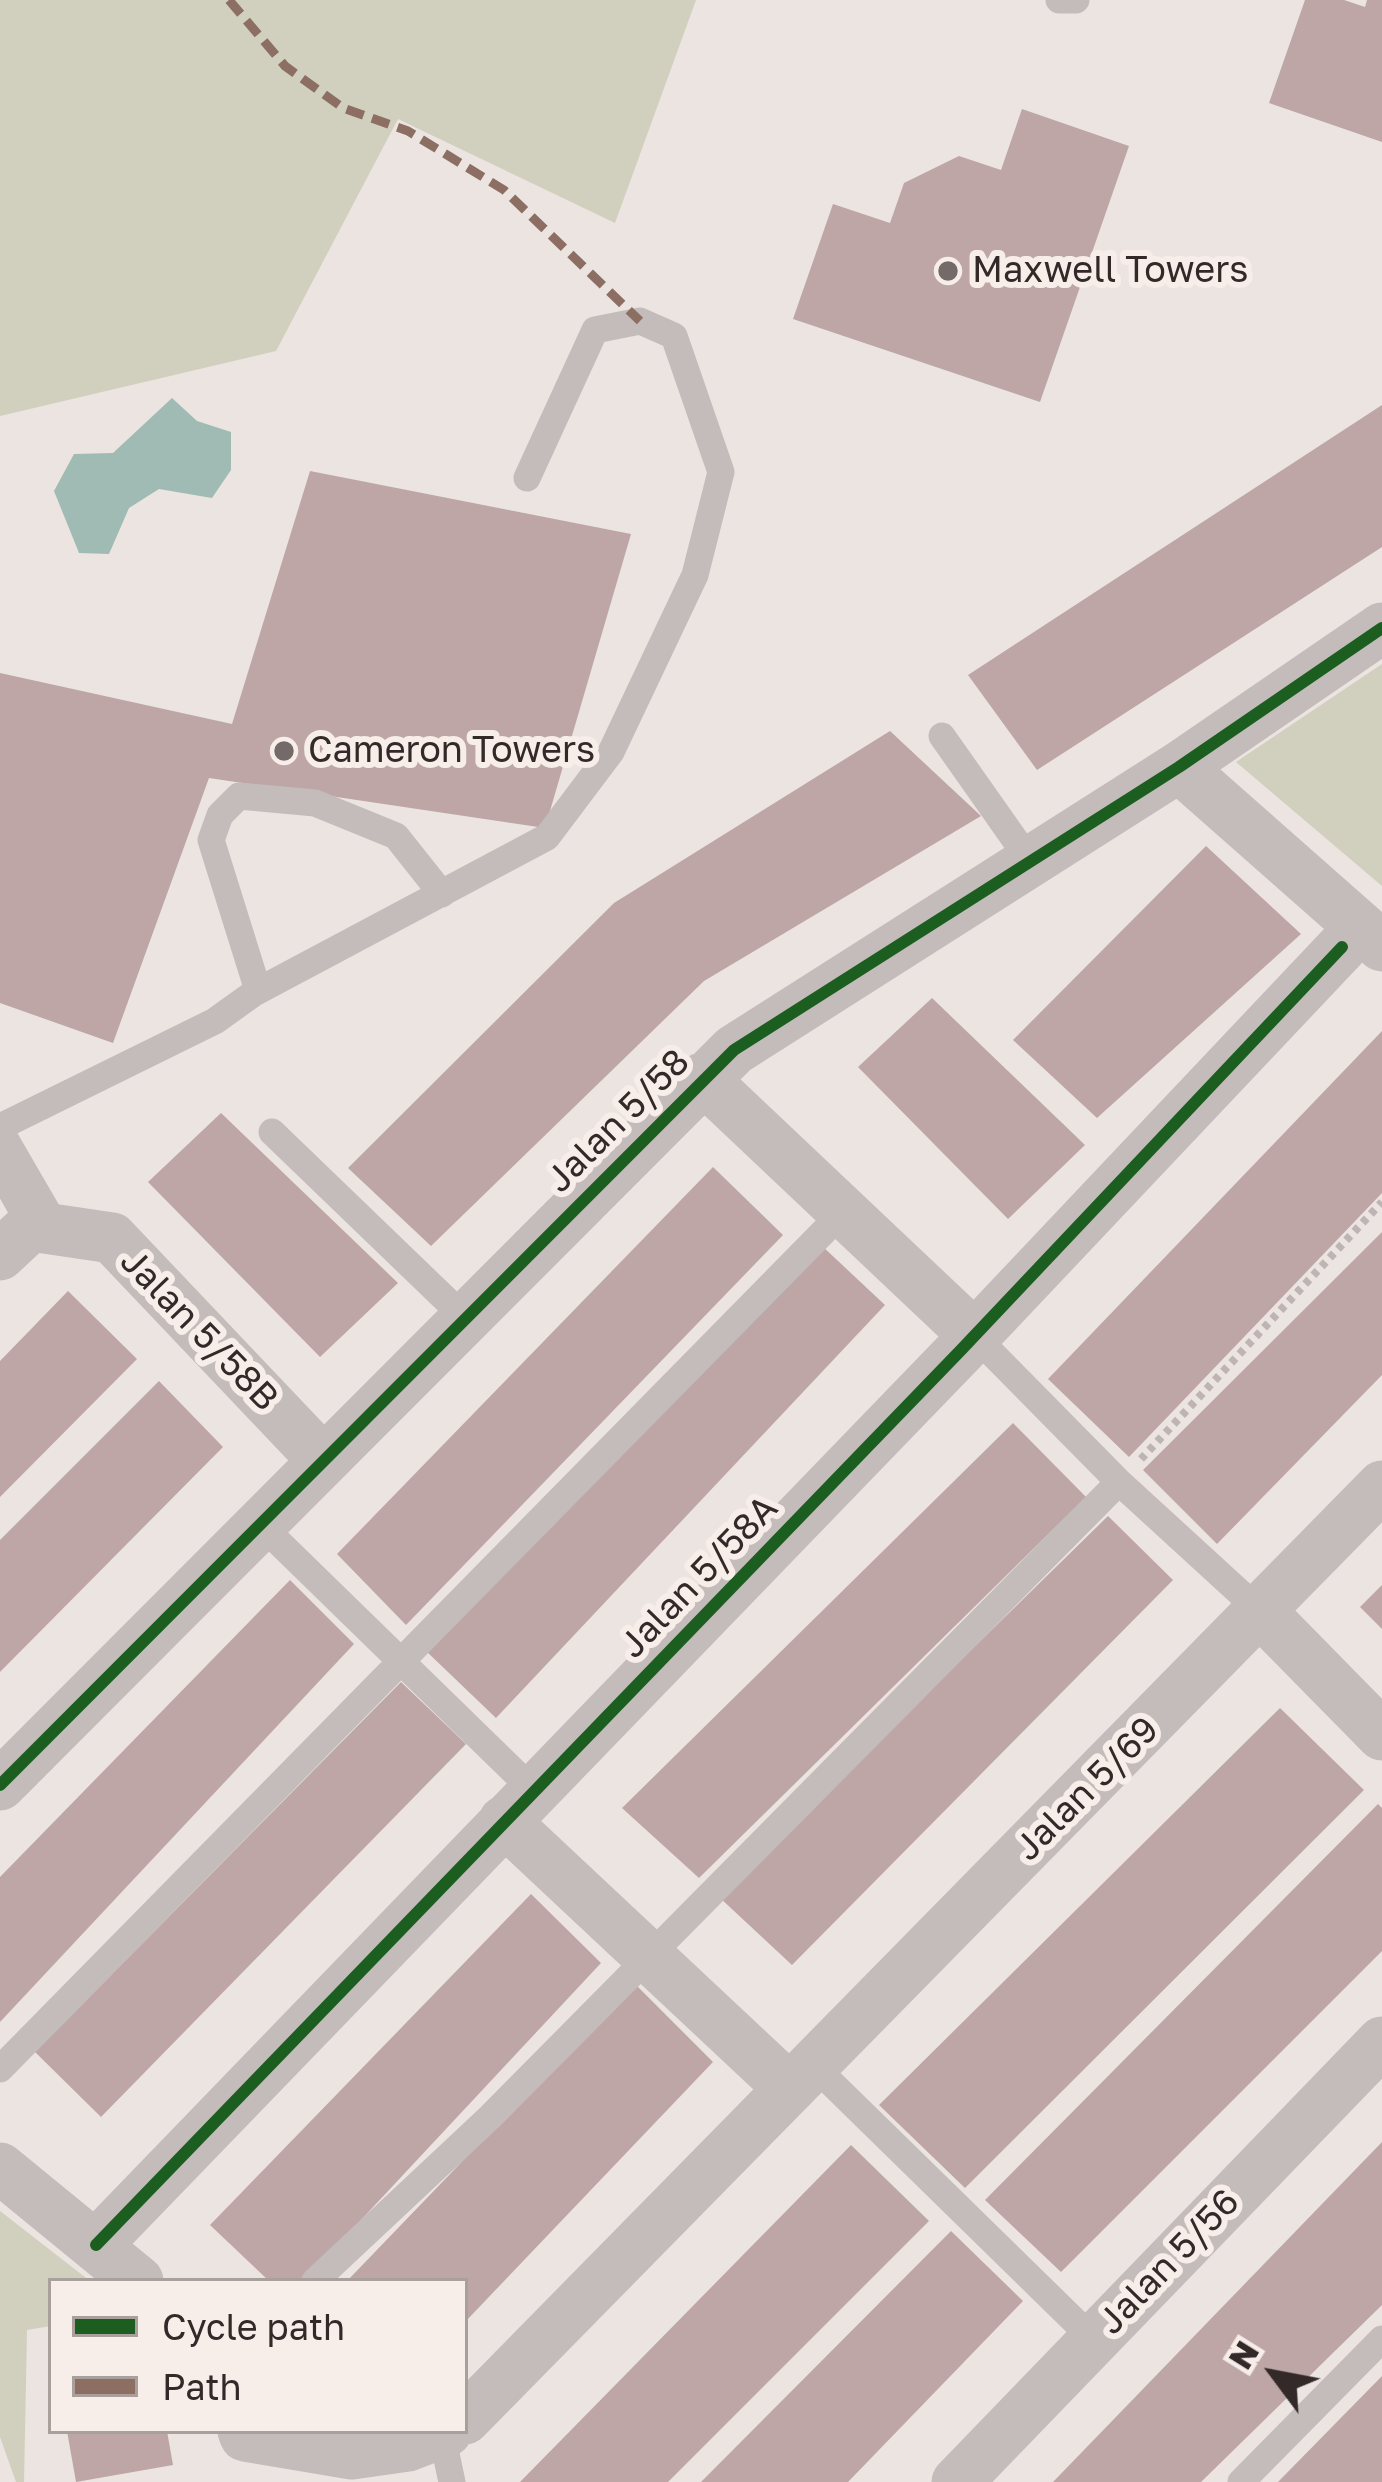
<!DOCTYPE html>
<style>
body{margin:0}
#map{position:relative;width:1382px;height:2482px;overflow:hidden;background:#ebe4e1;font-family:"Golos Text",sans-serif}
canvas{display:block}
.legend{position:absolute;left:48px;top:2278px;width:420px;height:156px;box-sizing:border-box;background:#f7ede9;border:3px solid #a99f9c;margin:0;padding:15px 21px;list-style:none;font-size:36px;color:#342929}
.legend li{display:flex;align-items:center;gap:24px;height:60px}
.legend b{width:60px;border:3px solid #a99f9c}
.north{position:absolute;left:1214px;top:2314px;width:120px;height:120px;-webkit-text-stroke:9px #f7ede9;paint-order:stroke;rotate:302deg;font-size:33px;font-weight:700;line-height:48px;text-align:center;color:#342929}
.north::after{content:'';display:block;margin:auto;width:42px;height:54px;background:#342929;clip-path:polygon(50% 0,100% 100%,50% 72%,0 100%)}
</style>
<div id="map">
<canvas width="1382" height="2482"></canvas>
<ul class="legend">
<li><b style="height:15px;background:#1b5e20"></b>Cycle path</li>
<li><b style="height:15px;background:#8d6e63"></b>Path</li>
</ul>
<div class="north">N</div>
</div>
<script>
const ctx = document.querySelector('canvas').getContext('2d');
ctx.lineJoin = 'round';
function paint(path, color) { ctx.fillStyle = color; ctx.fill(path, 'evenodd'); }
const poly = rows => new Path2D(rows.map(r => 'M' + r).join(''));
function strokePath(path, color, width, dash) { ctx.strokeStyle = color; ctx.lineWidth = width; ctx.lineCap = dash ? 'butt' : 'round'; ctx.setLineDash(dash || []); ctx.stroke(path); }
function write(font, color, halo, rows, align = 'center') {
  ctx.font = font + ' "Golos Text",sans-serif'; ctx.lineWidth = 12; ctx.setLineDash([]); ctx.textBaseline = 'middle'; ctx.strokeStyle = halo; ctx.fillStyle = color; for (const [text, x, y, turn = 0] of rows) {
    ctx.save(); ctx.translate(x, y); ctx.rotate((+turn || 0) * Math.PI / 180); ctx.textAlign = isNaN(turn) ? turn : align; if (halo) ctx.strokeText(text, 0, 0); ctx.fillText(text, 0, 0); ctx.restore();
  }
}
const green = poly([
 [0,0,696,0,615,223,398,119,276,351,0,416],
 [1382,664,1382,886,1236,762],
 [0,2211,90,2281,51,2281,51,2326,27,2330,24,2482,16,2482,0,2437]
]);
const water = poly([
 [172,398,197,421,231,432,231,470,212,498,159,489,129,508,109,554,79,553,54,491,74,454,113,453]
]);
const building = poly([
 [1305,0,1344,0,1365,7,1367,0,1382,0,1382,142,1269,103],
 [1022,109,1129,146,1040,402,793,319,833,204,890,223,904,183,959,156,1001,170],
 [1382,405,1382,547,1037,770,968,675],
 [310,471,631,534,545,828,209,778,113,1043,0,1003,0,673,232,724],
 [890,731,981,816,704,981,431,1246,348,1168,614,903],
 [1206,846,1301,934,1097,1118,1013,1040],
 [932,998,1085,1145,1008,1219,858,1067],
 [1382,1031,1382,1193,1129,1457,1048,1379],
 [221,1113,398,1283,320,1357,148,1182],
 [713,1167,783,1235,406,1625,337,1554],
 [1382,1232,1382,1375,1217,1544,1143,1470],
 [821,1245,885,1305,496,1718,425,1650],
 [68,1291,137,1359,0,1497,0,1361],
 [159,1381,223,1447,0,1672,0,1540],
 [1013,1423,1086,1497,699,1878,622,1808],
 [1108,1516,1173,1580,792,1965,719,1897],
 [290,1580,354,1644,0,2022,0,1877],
 [1382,1585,1382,1629,1360,1607],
 [401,1682,466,1744,101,2117,35,2052],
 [1280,1708,1364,1790,965,2188,879,2105],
 [1378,1804,1382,1808,1382,1951,1061,2272,985,2200],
 [531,1894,601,1963,304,2281,269,2281,210,2225],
 [634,1983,713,2062,465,2322,465,2281,347,2281],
 [1382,2142,1382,2305,1201,2482,1053,2482],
 [851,2145,929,2221,668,2482,520,2482],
 [951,2231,1023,2301,848,2482,701,2482],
 [1382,2376,1382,2482,1278,2482],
 [67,2431,167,2431,173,2465,76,2482]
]);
const path = poly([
 [1141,1459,1382,1202]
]);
const service = poly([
 [1059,0,1076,0],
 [942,736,1030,861],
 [254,993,547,837,611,752,695,575,721,472,674,336,640,321,595,330,527,478],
 [0,1127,215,1021,254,993,256,984,211,840,220,815,239,796,315,803,396,836,442,894],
 [0,1130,58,1230],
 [272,1132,464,1317],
 [0,1171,31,1226],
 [975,1336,1119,1482,1261,1612],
 [259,1523,534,1791],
 [813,2065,1094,2340],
 [0,2069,843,1212],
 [315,2281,490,2117,1119,1482],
 [442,2435,452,2482],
 [1241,2482,1382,2339]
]);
const minor = poly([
 [1179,767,1382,946],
 [702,1078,975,1336],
 [0,1255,31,1226,112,1238,321,1458],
 [1261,1612,1382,1735],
 [0,1785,734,1050,1179,767,1382,628],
 [504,1821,789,2088],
 [0,2168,138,2281],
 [96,2245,961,1350,1342,947],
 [465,2419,1382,1486],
 [243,2431,245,2436,352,2454,408,2446,447,2431],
 [957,2482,1382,2042]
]);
const quiet = poly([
 [229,0,285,66,343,108,408,131,504,190,640,321]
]);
const cycleway = poly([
 [0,1785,734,1050,1179,767,1382,628],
 [96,2245,961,1350,1342,947]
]);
const markers = [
 [948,271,12,"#746a69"],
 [284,751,12,"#746a69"]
];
const poiNames = [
 ["Maxwell Towers",972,271],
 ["Cameron Towers",308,751]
];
const streetNames = [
 ["Jalan 5/58",618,1121,-45],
 ["Jalan 5/58B",199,1330,46],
 ["Jalan 5/58A",699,1577,-46],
 ["Jalan 5/69",1087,1789,-45],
 ["Jalan 5/56",1169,2262,-46]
];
paint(green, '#d1cfbd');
paint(water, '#9fbbb4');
paint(building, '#bda6a5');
strokePath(path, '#bdb4b3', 8, [6, 6]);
strokePath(service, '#c4bcba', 27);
strokePath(minor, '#c4bcba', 51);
strokePath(quiet, '#8d6e63', 9, [18, 9]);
strokePath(cycleway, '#1b5e20', 12);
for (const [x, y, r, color] of markers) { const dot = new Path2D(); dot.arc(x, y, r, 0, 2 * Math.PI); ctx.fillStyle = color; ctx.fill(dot); strokePath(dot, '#f7ede9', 4.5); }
write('36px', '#342929', '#f7ede9', poiNames, 'left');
write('36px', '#342929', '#f7ede9', streetNames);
</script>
